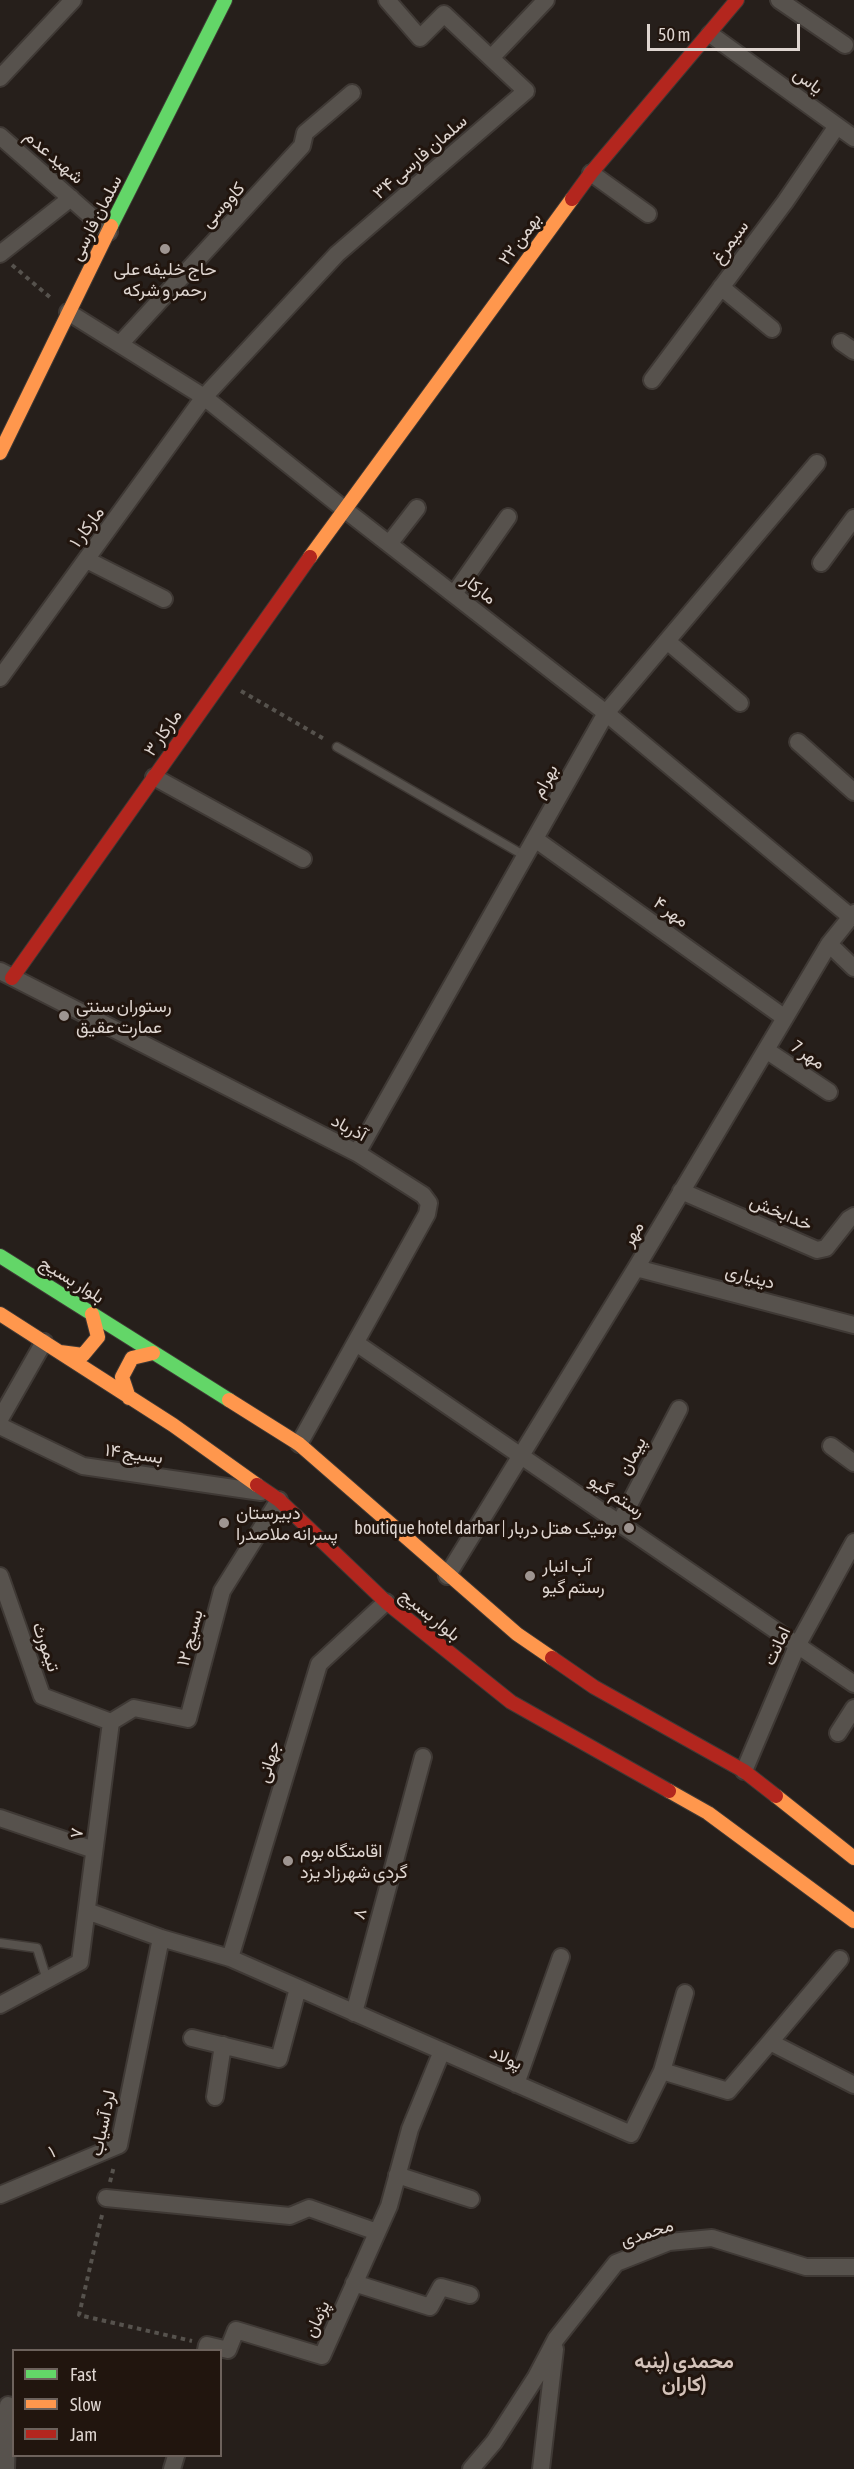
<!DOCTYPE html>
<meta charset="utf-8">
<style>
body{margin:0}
#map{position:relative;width:854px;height:2469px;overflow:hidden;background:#261f1b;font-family:"Asap Condensed",sans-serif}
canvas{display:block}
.legend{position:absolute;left:12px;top:2349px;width:210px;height:108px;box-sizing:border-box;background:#21150e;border:2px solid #6d625c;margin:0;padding:8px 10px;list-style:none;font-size:18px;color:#ded5d0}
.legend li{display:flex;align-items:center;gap:12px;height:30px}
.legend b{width:30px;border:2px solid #6d625c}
.scale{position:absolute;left:647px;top:24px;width:153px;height:27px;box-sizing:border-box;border:3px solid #ded5d0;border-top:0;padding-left:8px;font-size:18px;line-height:21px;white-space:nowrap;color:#ded5d0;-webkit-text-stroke:4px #21150e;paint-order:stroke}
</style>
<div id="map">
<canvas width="854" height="2469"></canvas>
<ul class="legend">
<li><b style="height:8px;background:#63d668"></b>Fast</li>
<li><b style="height:8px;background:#ff974d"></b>Slow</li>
<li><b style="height:8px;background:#b3261e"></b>Jam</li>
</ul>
<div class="scale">50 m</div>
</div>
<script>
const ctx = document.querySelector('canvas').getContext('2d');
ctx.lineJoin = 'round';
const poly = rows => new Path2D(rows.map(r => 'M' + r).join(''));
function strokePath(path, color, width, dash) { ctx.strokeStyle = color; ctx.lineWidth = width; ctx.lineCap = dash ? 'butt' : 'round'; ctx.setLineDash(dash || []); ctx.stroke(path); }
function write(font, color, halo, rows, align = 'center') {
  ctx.font = font + ' "Asap Condensed",Vazirmatn,sans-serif'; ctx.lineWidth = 6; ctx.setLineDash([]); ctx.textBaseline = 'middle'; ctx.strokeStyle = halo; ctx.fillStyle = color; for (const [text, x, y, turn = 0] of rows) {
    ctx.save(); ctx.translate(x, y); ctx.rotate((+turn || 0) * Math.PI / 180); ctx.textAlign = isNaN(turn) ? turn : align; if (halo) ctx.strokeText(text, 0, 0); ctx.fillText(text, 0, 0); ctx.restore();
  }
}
const path = poly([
 [12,265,52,299],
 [241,691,326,740],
 [110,2182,114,2166],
 [102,2215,79,2315,192,2341]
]);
const lane = poly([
 [337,747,525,856],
 [0,1943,37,1948,47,1980]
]);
const street = poly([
 [779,0,845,45],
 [710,34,854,138],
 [491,58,546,0],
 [0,78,73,0],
 [0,136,109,232],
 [591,173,648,214],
 [0,254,71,198],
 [721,287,772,329],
 [68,312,204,397,344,509,606,713,851,917],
 [841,342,854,351],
 [120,344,302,146,305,133,352,93],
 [652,380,785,202,837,126],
 [389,544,417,508],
 [87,560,164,599],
 [821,563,854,518],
 [454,594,508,517],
 [667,641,740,703],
 [0,678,204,397,337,254,526,91,444,14,420,38,387,0],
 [798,742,854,792],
 [154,777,303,859],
 [535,839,785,1018],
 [829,944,854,968],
 [0,971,357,1153,423,1195,429,1203,427,1214,299,1444],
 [766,1050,829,1092],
 [357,1153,606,713,817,463],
 [681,1191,817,1250,826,1248,849,1219,854,1216],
 [636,1268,854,1325],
 [356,1343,854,1684],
 [0,1419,44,1342],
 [0,1426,83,1466,261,1492],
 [831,1446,854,1463],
 [620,1522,679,1409],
 [0,1576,42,1696,111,1722],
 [447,1576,636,1268,829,944,854,913],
 [111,1722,134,1708,188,1719,222,1591,279,1500],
 [838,1733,854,1708],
 [744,1771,797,1646,854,1542],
 [0,1818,94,1850],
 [87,1911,161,1938,230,1958,631,2134,662,2071,728,2091,770,2042,854,2085],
 [230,1958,319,1664,386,1602],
 [0,2005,80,1962,111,1722],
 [354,2013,423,1757],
 [192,2038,279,2059,298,1988],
 [770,2042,840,1959],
 [662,2071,685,1993],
 [516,2084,561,1957],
 [215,2097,223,2045],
 [397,2175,471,2199],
 [0,2195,119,2145,161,1938],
 [106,2198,290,2216,309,2208,377,2232],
 [354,2283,430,2307,441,2287,470,2295],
 [206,2350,207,2345,228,2350,236,2330,322,2356,389,2206,410,2129,442,2051],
 [6,2469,8,2405],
 [172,2469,176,2456],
 [471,2469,494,2442,536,2377,556,2339,616,2263,669,2242,712,2238,806,2267,854,2267],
 [541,2469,555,2349]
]);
const fast = poly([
 [111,226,225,0],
 [0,1256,229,1400]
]);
const slow = poly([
 [0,453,111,226],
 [310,557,572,199],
 [0,1314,173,1425,257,1485],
 [60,1352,83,1355,98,1337,92,1314],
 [129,1398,122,1377,132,1358,153,1353],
 [229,1400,299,1444,517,1634,552,1658],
 [669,1791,708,1813,854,1921],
 [776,1796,854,1858]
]);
const jam = poly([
 [572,199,591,173,737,0],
 [12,978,310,557],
 [257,1485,279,1500,386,1602,511,1702,669,1791],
 [552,1658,594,1687,744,1771,776,1796]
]);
const markers = [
 [165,249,6,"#9e9591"],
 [64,1016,6,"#9e9591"],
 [224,1523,6,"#9e9591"],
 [629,1528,6,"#9e9591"],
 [530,1576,6,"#9e9591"],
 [288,1861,6,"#9e9591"]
];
const streetNames = [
 ["یاس",808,81,36],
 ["شهید عدم",54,157,41],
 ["سلمان فارسی ۳۴",420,157,-41],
 ["کاووسی",223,205,-47],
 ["سلمان فارسی",96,218,-63],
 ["۲۲ بهمن",520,239,-54],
 ["سیمرغ",730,242,-53],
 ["مارکار ۱",87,527,-54],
 ["مارکار",479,589,38],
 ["مارکار ۳",163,733,-55],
 ["بهرام",545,781,-61],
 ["مهر ۴",671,912,36],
 ["مهر 7",808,1055,34],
 ["آذرباد",349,1128,28],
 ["خدابخش",781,1213,23],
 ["مهر",633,1234,-59],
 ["دینیاری",750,1277,15],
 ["بلوار بسیج",72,1280,32],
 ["بسیج ۱۴",134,1454,8],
 ["پیمان",632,1456,-62],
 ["رستم گیو",617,1496,34],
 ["بلوار بسیج",430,1615,39],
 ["بسیج ۱۲",190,1638,-75],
 ["امانت",777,1646,-65],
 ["تیمورث",46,1647,71],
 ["جهانی",269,1762,-73],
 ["۷",77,1833,-83],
 ["۸",360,1914,-75],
 ["پولاد",506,2058,24],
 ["لرد آسیاب",103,2123,-78],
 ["۱",52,2152,-23],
 ["محمدی",647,2233,-18],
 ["پژمان",317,2319,-66]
];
const poiNames = [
 ["حاج خلیفه علی",165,269,"center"],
 ["رحمر و شرکه",165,290,"center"],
 ["رستوران سنتی",76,1006],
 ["عمارت عقیق",76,1027],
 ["دبیرستان",236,1513],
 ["پسرانه ملاصدرا",236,1534],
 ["boutique hotel darbar | بوتیک هتل دربار",617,1528,"right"],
 ["آب انبار",542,1566],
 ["رستم گیو",542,1587],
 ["اقامتگاه بوم",300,1851],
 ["گردی شهرزاد یزد",300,1872]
];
const neighbourhoodNames = [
 ["محمدی (پنبه",684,2362],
 ["کاران)",684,2385]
];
strokePath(lane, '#3f3935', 11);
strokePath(street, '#3f3935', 20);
strokePath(fast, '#3f3935', 16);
strokePath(slow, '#3f3935', 16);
strokePath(jam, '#3f3935', 16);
strokePath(path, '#56524d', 4, [4.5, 4.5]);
strokePath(lane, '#57524d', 8);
strokePath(street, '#57524d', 16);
strokePath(fast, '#63d668', 14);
strokePath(slow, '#ff974d', 14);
strokePath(jam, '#b3261e', 14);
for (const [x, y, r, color] of markers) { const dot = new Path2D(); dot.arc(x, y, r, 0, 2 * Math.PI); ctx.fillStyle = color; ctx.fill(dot); strokePath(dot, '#21150e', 2); }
write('18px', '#ded5d0', '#21150e', streetNames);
write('18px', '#ded5d0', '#21150e', poiNames, 'left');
write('bold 20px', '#d4c3ba', '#21150e', neighbourhoodNames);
</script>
